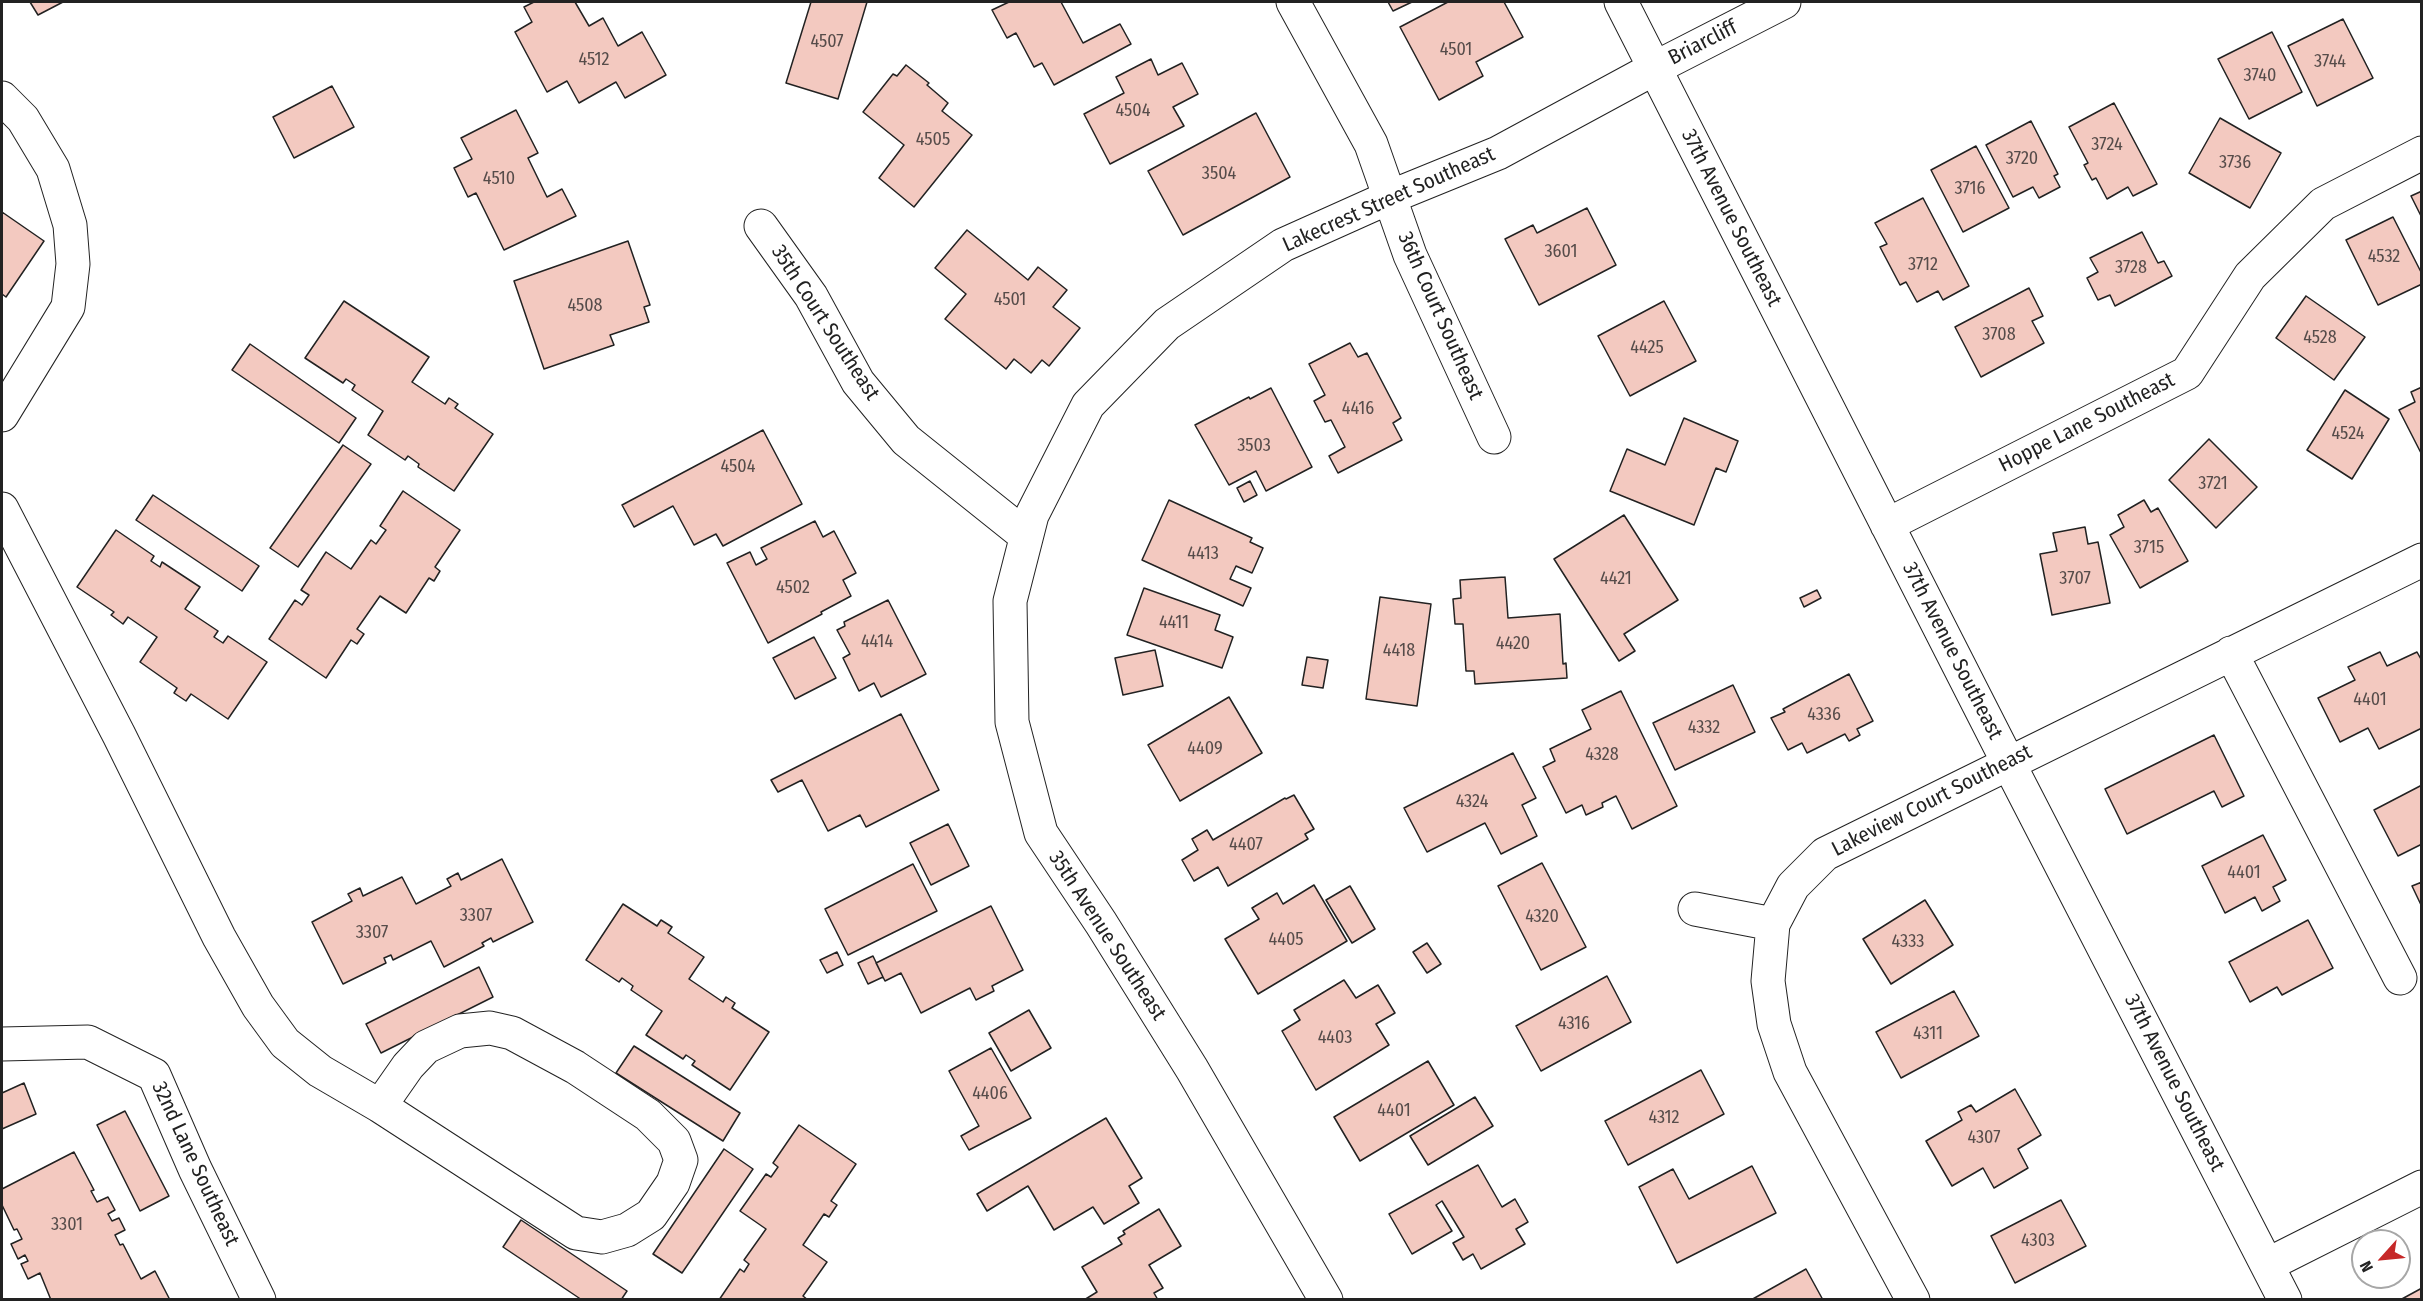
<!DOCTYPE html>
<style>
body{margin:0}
#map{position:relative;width:2423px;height:1301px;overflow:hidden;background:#fff;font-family:"Fira Sans Condensed",sans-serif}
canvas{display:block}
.frame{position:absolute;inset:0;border:3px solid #222;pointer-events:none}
.north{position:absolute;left:2351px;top:1229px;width:60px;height:60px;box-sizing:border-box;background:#fff;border:2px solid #a7a7a7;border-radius:50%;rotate:243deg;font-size:16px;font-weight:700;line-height:24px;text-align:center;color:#222}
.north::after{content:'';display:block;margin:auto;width:21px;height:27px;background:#c62828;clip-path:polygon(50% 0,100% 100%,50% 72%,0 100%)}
</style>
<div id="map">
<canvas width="2423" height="1301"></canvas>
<div class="frame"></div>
<div class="north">N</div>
</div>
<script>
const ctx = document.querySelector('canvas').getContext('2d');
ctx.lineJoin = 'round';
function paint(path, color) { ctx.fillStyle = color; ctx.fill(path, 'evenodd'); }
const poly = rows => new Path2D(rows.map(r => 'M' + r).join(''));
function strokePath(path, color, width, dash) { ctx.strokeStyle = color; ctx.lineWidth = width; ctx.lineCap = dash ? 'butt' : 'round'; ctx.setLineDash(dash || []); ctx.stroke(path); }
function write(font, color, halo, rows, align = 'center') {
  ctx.font = font + ' "Fira Sans Condensed",sans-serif'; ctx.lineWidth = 4.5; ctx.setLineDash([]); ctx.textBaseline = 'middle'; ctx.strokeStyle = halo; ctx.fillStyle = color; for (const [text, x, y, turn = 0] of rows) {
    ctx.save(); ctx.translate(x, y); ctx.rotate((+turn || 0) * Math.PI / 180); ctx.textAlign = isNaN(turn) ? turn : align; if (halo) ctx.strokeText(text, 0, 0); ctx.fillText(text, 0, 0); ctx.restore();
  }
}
const building = poly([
 [30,2,63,2,38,15,30,2],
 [534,2,575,2,589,26,603,18,618,46,642,32,666,75,625,98,616,82,579,103,567,81,547,92,515,32,532,22,524,7,534,2],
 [811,2,867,2,838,99,786,83,811,2],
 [1009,2,1061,2,1083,43,1120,24,1131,44,1054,85,1042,63,1034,67,1016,33,1007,38,992,10,1009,2],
 [1388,2,1412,2,1393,11,1388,2],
 [1448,2,1504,2,1523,37,1476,62,1483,76,1439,100,1400,27,1448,2],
 [2343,19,2373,78,2317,106,2288,46,2343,19],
 [2272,32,2302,92,2249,119,2218,59,2272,32],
 [1151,59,1158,75,1182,63,1198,94,1173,107,1184,126,1110,164,1084,114,1124,93,1116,77,1151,59],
 [906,65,929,83,927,85,948,103,942,111,972,135,914,207,879,178,904,145,863,112,893,74,897,76,906,65],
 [332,86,354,127,294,158,273,117,332,86],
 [2114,103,2157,184,2133,196,2128,187,2107,199,2096,178,2092,180,2084,165,2088,163,2069,127,2114,103],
 [516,110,538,153,528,158,547,197,562,189,576,216,504,250,476,193,468,197,454,168,472,159,461,138,516,110],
 [1256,113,1290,177,1183,235,1148,171,1256,113],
 [2220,118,2281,153,2250,208,2189,173,2220,118],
 [2031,121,2058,174,2054,176,2060,187,2039,198,2033,187,2013,197,1986,145,2031,121],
 [1976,146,2009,208,1963,232,1931,170,1976,146],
 [2422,191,2422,218,2411,196,2422,191],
 [1923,198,1969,286,1943,300,1938,291,1917,302,1906,282,1900,285,1880,247,1887,244,1875,223,1923,198],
 [1587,208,1616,265,1539,305,1505,239,1533,225,1537,233,1587,208],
 [2,212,44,241,6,297,2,294,2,212],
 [2393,217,2422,274,2422,284,2378,305,2346,240,2393,217],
 [967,230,1028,280,1038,267,1067,290,1053,307,1080,328,1049,366,1042,360,1031,373,1014,359,1006,369,945,319,966,294,935,268,967,230],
 [2142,232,2158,263,2164,261,2172,276,2115,306,2110,295,2098,300,2087,278,2098,272,2090,258,2142,232],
 [628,241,650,305,644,307,649,322,610,335,614,345,544,369,514,281,628,241],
 [2029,288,2043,316,2032,321,2044,343,1981,377,1955,327,2029,288],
 [2306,296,2365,337,2334,380,2276,338,2306,296],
 [344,301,429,357,412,382,445,404,449,398,458,404,455,408,493,434,454,491,418,467,419,464,408,456,405,460,368,435,383,411,352,390,355,385,346,379,343,383,305,358,344,301],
 [1664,301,1696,361,1630,396,1598,336,1664,301],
 [1350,343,1358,357,1367,353,1401,418,1393,423,1402,440,1338,473,1329,456,1345,447,1331,420,1325,422,1314,401,1325,395,1309,364,1350,343],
 [250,344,356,418,339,443,232,370,250,344],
 [2422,387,2422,455,2399,410,2415,402,2411,392,2422,387],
 [1271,388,1312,467,1266,491,1256,471,1229,485,1195,425,1249,397,1250,399,1271,388],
 [2345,390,2389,419,2352,479,2307,450,2345,390],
 [1684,418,1738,441,1726,472,1716,468,1694,525,1610,491,1627,449,1665,465,1684,418],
 [763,430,802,504,723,546,716,534,694,545,673,506,634,527,622,505,763,430],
 [2209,439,2257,487,2216,528,2169,480,2209,439],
 [343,445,371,464,298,567,270,548,343,445],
 [1250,481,1257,495,1244,502,1237,488,1250,481],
 [403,491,460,530,435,567,440,571,434,581,429,578,406,613,380,596,357,629,364,634,357,644,351,640,326,678,269,639,295,600,302,605,309,595,301,590,326,552,351,569,371,540,376,544,386,530,380,526,403,491],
 [153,495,259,566,242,591,136,520,153,495],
 [1169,500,1252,538,1250,542,1263,548,1252,573,1236,566,1230,579,1251,588,1243,606,1142,560,1169,500],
 [2144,500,2151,512,2158,508,2188,561,2140,588,2110,535,2124,527,2118,515,2144,500],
 [1624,515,1678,600,1624,634,1635,651,1619,661,1554,559,1624,515],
 [815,521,823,537,834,531,856,573,843,580,851,596,821,612,822,614,768,643,727,563,750,552,756,565,767,559,761,548,815,521],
 [2085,527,2088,544,2098,542,2110,603,2052,615,2040,554,2057,551,2053,533,2085,527],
 [116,530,154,556,151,561,160,567,162,562,200,587,185,609,218,631,214,637,223,643,228,636,267,662,228,719,191,694,186,701,174,693,177,688,140,662,157,637,128,617,123,624,111,615,114,612,77,587,116,530],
 [1505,577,1508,618,1560,614,1563,664,1566,663,1567,678,1475,684,1474,671,1466,671,1463,624,1455,624,1453,599,1461,598,1460,580,1505,577],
 [1144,588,1220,615,1215,630,1233,637,1222,668,1127,635,1144,588],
 [1817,590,1821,598,1804,607,1800,598,1817,590],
 [1380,597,1431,604,1417,706,1366,699,1380,597],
 [888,600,926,674,881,697,874,683,859,691,843,658,850,654,837,630,845,626,844,622,888,600],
 [814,637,836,678,795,699,773,658,814,637],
 [1155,650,1163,686,1123,695,1115,658,1155,650],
 [2380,652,2387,666,2417,652,2422,661,2422,728,2379,749,2368,728,2340,742,2318,698,2355,680,2348,667,2380,652],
 [1307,657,1328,660,1323,688,1302,685,1307,657],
 [1849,674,1873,721,1857,729,1860,735,1849,741,1845,734,1807,753,1802,743,1788,750,1771,718,1785,712,1783,709,1849,674],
 [1733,685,1755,732,1675,770,1653,723,1733,685],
 [1621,691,1677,806,1632,829,1616,796,1602,803,1603,807,1586,815,1582,805,1566,813,1543,767,1555,761,1550,749,1591,729,1582,710,1621,691],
 [1229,697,1262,753,1180,801,1148,745,1229,697],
 [901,714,939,790,866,827,860,815,828,831,802,780,778,792,771,780,901,714],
 [2214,735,2244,796,2222,807,2214,791,2127,834,2105,789,2214,735],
 [1513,753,1536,798,1522,805,1537,836,1501,854,1485,823,1427,852,1404,808,1513,753],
 [2422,785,2422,844,2398,856,2374,810,2422,785],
 [1294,795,1314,829,1305,834,1308,839,1228,886,1218,867,1194,881,1182,860,1198,850,1192,839,1207,830,1213,840,1285,798,1286,799,1294,795],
 [948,824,969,866,931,885,910,843,948,824],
 [2263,835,2286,880,2273,887,2280,901,2262,911,2255,897,2225,913,2202,866,2263,835],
 [502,859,533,922,493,942,491,938,482,943,484,946,444,967,431,941,393,960,391,955,384,958,386,963,343,984,312,922,352,901,348,894,360,888,363,896,402,877,416,904,451,886,447,879,458,873,461,880,502,859],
 [1542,863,1586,947,1541,970,1498,886,1542,863],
 [913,864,937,911,848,955,825,909,913,864],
 [2422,882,2422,907,2412,886,2422,882],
 [1314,885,1347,941,1258,994,1225,939,1259,919,1252,908,1277,893,1283,904,1314,885],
 [1350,886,1375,929,1352,943,1326,900,1350,886],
 [1925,900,1953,945,1891,984,1863,939,1925,900],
 [623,904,657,926,661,920,672,927,668,933,704,957,689,979,723,1002,726,997,735,1003,732,1008,769,1032,730,1090,692,1065,695,1061,686,1055,683,1059,646,1035,662,1011,631,990,633,986,622,978,619,982,586,960,623,904],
 [991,906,1023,970,992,986,994,991,976,1000,970,988,921,1013,901,973,885,981,876,963,991,906],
 [2308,920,2333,968,2282,995,2277,987,2250,1002,2229,962,2308,920],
 [1427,943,1441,964,1427,973,1413,952,1427,943],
 [837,952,843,965,827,973,820,960,837,952],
 [873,956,883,977,868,984,858,963,873,956],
 [479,967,493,997,381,1053,366,1024,479,967],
 [1607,976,1631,1022,1541,1071,1516,1026,1607,976],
 [1344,980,1356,998,1378,985,1395,1013,1376,1024,1389,1045,1316,1090,1282,1031,1300,1020,1294,1010,1344,980],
 [1954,991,1979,1036,1901,1078,1876,1032,1954,991],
 [1029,1010,1051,1048,1011,1071,989,1033,1029,1010],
 [634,1046,740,1113,723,1141,616,1073,634,1046],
 [991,1048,1031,1118,969,1150,961,1136,979,1126,949,1071,991,1048],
 [1428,1061,1454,1105,1360,1161,1334,1117,1428,1061],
 [1701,1070,1724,1114,1628,1165,1605,1121,1701,1070],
 [24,1083,36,1114,2,1129,2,1093,24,1083],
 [2015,1089,2041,1135,2018,1149,2028,1168,1994,1188,1983,1168,1952,1186,1926,1141,1962,1120,1958,1112,1971,1105,1976,1112,2015,1089],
 [1475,1097,1493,1126,1428,1165,1410,1136,1475,1097],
 [125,1111,169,1196,140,1211,97,1125,125,1111],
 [1106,1118,1142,1178,1129,1186,1139,1203,1104,1224,1093,1207,1054,1230,1028,1186,987,1211,977,1194,1106,1118],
 [799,1125,856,1164,831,1201,837,1205,829,1217,824,1214,803,1245,827,1262,803,1296,808,1300,719,1300,740,1269,744,1272,749,1264,744,1260,766,1229,740,1211,766,1174,771,1177,778,1167,773,1163,799,1125],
 [724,1149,753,1169,682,1273,653,1254,724,1149],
 [74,1152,94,1190,91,1191,97,1202,108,1197,115,1210,108,1214,112,1221,119,1218,125,1230,115,1235,120,1245,123,1244,141,1279,155,1271,170,1300,51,1300,40,1273,28,1279,21,1264,28,1261,25,1255,18,1259,11,1244,22,1239,17,1229,14,1230,2,1205,2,1189,74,1152],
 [1478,1165,1502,1207,1515,1199,1528,1222,1516,1229,1525,1244,1481,1269,1473,1254,1463,1260,1453,1243,1464,1237,1442,1201,1436,1205,1452,1231,1412,1254,1389,1214,1478,1165],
 [1752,1166,1776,1213,1677,1263,1639,1187,1673,1169,1689,1199,1752,1166],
 [2061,1200,2086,1246,2015,1283,1991,1236,2061,1200],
 [1159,1209,1181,1246,1149,1265,1163,1288,1154,1293,1158,1300,1084,1300,1097,1292,1082,1267,1122,1244,1118,1238,1125,1234,1123,1231,1159,1209],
 [521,1220,627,1291,621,1300,582,1300,503,1247,521,1220],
 [1806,1269,1823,1300,1751,1300,1806,1269],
 [2422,1288,2422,1300,2400,1300,2422,1288]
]);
const minor = poly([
 [1293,2,1371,144,1410,255,1494,437],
 [1621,2,2008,762,2285,1300],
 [2,98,23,119,53,169,70,225,73,264,68,307,2,415],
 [761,226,811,296,858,382,906,440,1026,536],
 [2,509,119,735,219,937,258,1006,285,1043,320,1071,380,1106],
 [1887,525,2187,373,2250,276,2323,204,2422,153],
 [2231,653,2400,978],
 [1695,909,1773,924],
 [490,1028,512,1033,575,1067,648,1115,674,1141,681,1160,673,1183,651,1215,627,1230,602,1237,576,1233,380,1106,408,1066,426,1047,460,1031,490,1028],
 [2,1044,88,1042,154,1075,195,1169,259,1300],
 [2267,1265,2422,1187],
 [1326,1300,1192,1069,1101,923,1041,833,1012,722,1010,601,1032,515,1088,405,1167,324,1283,245,1390,197,1498,153,1655,68,1784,2],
 [1913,1300,1790,1072,1774,1024,1768,981,1773,924,1793,886,1825,854,2422,560]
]);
const numberNames = [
 ["4507",827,42],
 ["4501",1456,50],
 ["4512",594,60],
 ["3744",2330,62],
 ["3740",2260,76],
 ["4504",1133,111],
 ["4505",933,140],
 ["3724",2107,145],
 ["3720",2022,159],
 ["3736",2235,163],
 ["3504",1219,174],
 ["4510",499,179],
 ["3716",1970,189],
 ["3601",1561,252],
 ["4532",2384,257],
 ["3712",1923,265],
 ["3728",2131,268],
 ["4501",1010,300],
 ["4508",585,306],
 ["3708",1999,335],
 ["4528",2320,338],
 ["4425",1647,348],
 ["4416",1358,409],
 ["4524",2348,434],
 ["3503",1254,446],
 ["4504",738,467],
 ["3721",2213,484],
 ["3715",2149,548],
 ["4413",1203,554],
 ["4421",1616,579],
 ["3707",2075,579],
 ["4502",793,588],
 ["4411",1174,623],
 ["4414",877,642],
 ["4420",1513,644],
 ["4418",1399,651],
 ["4401",2370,700],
 ["4336",1824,715],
 ["4332",1704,728],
 ["4409",1205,749],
 ["4328",1602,755],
 ["4324",1472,802],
 ["4407",1246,845],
 ["4401",2244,873],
 ["3307",476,916],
 ["4320",1542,917],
 ["3307",372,933],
 ["4405",1286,940],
 ["4333",1908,942],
 ["4316",1574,1024],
 ["4311",1928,1034],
 ["4403",1335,1038],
 ["4406",990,1094],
 ["4401",1394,1111],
 ["4312",1664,1118],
 ["4307",1984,1138],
 ["3301",67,1225],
 ["4303",2038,1241]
];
const streetNames = [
 ["Briarcliff",1703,43,-27],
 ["Lakecrest Street Southeast",1389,200,-24],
 ["37th Avenue Southeast",1731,218,63],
 ["36th Court Southeast",1440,316,66],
 ["35th Court Southeast",825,323,57],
 ["Hoppe Lane Southeast",2087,423,-27],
 ["37th Avenue Southeast",1952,651,63],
 ["Lakeview Court Southeast",1932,801,-27],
 ["35th Avenue Southeast",1107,936,57],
 ["37th Avenue Southeast",2174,1083,63],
 ["32nd Lane Southeast",195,1164,65]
];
paint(building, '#f3c9c0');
strokePath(building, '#222', 1.5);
strokePath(minor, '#222', 35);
strokePath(minor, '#fff', 33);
write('18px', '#564c4a', null, numberNames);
write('21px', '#222', '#fff', streetNames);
</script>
